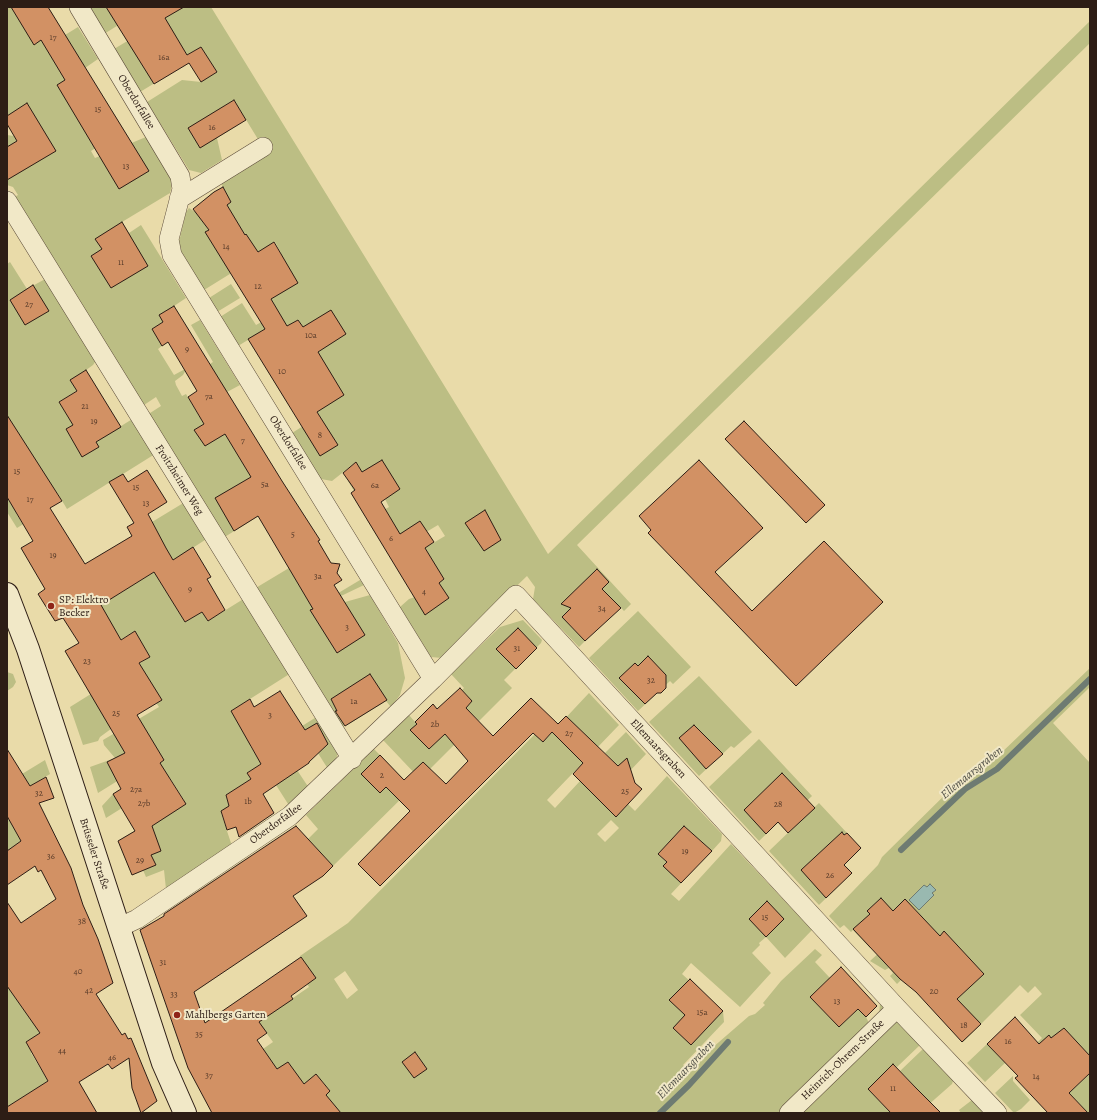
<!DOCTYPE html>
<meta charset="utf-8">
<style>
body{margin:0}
#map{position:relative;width:1097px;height:1120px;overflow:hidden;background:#e9dba9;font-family:Alegreya,serif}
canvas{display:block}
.frame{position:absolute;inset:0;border:8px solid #2d1d15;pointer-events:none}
</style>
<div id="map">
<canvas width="1097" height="1120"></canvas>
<div class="frame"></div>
</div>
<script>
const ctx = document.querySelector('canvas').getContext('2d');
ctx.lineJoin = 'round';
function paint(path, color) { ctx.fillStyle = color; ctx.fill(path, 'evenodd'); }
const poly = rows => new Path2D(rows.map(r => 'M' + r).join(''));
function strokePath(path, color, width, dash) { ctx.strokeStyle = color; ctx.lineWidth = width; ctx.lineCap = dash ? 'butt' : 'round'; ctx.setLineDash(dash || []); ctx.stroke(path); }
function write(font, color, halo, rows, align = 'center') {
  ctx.font = font + ' Alegreya,serif'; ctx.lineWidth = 4; ctx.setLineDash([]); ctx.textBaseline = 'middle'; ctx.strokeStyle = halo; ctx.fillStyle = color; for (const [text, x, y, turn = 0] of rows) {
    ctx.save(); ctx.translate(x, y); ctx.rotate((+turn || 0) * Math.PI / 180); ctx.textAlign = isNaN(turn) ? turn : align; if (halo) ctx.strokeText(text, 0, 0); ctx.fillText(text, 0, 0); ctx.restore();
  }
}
const green = poly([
 [7,7,48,7,65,35,78,27,98,59,85,68,124,130,91,151,95,158,146,137,173,180,170,193,122,222,129,233,141,225,186,298,174,306,178,313,152,329,162,346,158,349,174,375,187,368,183,375,175,381,176,385,182,396,186,394,199,416,208,415,201,419,204,424,235,405,273,507,223,538,147,415,161,406,156,397,144,405,13,198,18,195,13,187,7,185,7,135,14,136,7,124],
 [88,7,211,7,548,554,1090,21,1090,43,577,545,631,604,624,611,590,576,588,593,564,619,585,641,579,647,533,599,535,587,527,576,442,658,431,657,400,607,409,599,415,597,413,555,445,536,438,525,406,544,391,558,367,520,389,507,385,499,363,512,351,493,354,491,348,481,362,472,356,462,332,481,321,479,292,433,319,416,317,412,286,401,267,370,300,350,303,328,298,320,271,337,266,329,238,346,220,317,242,303,256,325,265,320,266,292,281,253,275,242,244,261,246,264,204,290,178,246,186,212,189,208,195,212,193,209,203,201,205,203,212,197,210,194,223,187,221,183,267,154,234,100,224,106,236,126,217,138,222,160,201,173,189,170,147,102,182,80,201,82,217,72,201,47,187,55,191,61,140,92,114,49,154,25,144,9,104,34],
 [10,262,27,289,47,278,97,359,93,365,78,376,84,386,59,402,82,439,105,436,134,418,155,454,67,509,58,494,7,434,7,264],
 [231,284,240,298,217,312,209,298],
 [200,320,240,385,227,392,189,377,213,362,191,325],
 [7,497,18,511,16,513,22,523,25,523,17,528,7,512],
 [185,502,208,538,168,564,159,580,185,622,202,612,208,621,245,598,291,673,231,711,236,719,259,740,250,746,256,755,318,716,338,752,336,760,328,769,316,750,289,758,309,788,290,807,262,763,247,773,251,779,226,795,230,809,221,813,232,846,166,889,164,870,146,877,143,870,132,875,118,841,184,800,170,778,106,818,102,806,113,794,132,783,127,775,98,793,90,767,115,758,104,745,103,740,159,707,153,698,100,737,98,741,83,745,70,707,150,657,135,631,120,640,88,613,159,569,152,522],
 [294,565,315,607,360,580,364,585,341,596,345,602,370,595,398,643,405,678,400,695,391,707,386,701,349,724,346,721,341,731,254,589],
 [638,611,691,667,673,684,670,681,638,711,589,658],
 [523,620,542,640,541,643,504,680,512,688,479,721,466,708,472,701,462,690,464,688,451,674,500,627],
 [1090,668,1090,687,1053,723,1090,763,1090,1063,1033,1050,1011,1070,1010,1068,1042,1038,1020,1015,1042,994,1035,986,1028,993,1020,985,963,1042,945,1023,919,962,897,984,890,976,893,973,889,968,885,970,870,961,920,915,905,899,893,911,901,919,870,948,853,930,851,932,844,925,840,928,829,916,878,865,882,857,958,782,999,755],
 [7,672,13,674,16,682,13,687,7,691,8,687],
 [699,676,752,732,734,748,731,746,699,776,649,722],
 [589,693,619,725,547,800,555,808,580,781,624,809,628,804,635,811,667,776,722,834,721,841,712,851,684,826,658,854,685,879,671,894,679,901,731,844,812,930,785,958,766,937,759,943,760,945,752,953,771,973,740,1007,691,963,682,974,723,1011,724,1022,683,1065,689,1071,704,1055,749,1016,755,1014,765,1005,763,1003,781,981,815,949,822,955,815,962,830,978,810,997,839,1027,858,1009,866,1017,870,1025,879,1016,880,1003,920,1045,897,1067,893,1064,868,1089,891,1113,302,1113,329,1089,321,1080,302,1096,250,1058,273,1042,253,1015,293,998,309,987,307,984,315,978,300,956,348,923,535,734,543,742],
 [611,820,619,828,605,842,597,834],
 [345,971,358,990,347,999,334,979],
 [433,704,463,736,420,779,383,740,409,715,415,722],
 [626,732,646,754,627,774,605,753],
 [759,739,812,796,794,813,791,810,759,841,709,787],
 [374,749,412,788,333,866,308,839,318,829,306,815],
 [45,760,50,774,30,786,22,774],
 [819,803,847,833,830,849,852,873,819,905,769,851],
 [7,812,35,831,7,862],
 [7,985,31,1020,36,1017,45,1030,26,1042,30,1048,45,1045,31,1053,48,1081,7,1107],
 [987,1044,1005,1063,985,1082,967,1063],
 [923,1049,953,1081,952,1084,927,1106,926,1098,900,1071],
 [1090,1073,1090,1113,1088,1113,1069,1093],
 [1013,1076,1013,1081,1030,1100,1021,1109,1014,1113,995,1093],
 [972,1100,983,1113,961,1113,959,1110]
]);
const water = poly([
 [930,884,936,890,932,893,934,895,919,910,909,900,924,885,927,887,930,884]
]);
const stream = poly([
 [901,850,965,789,997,769,1090,679],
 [660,1113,689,1085,728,1042]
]);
const building = poly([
 [11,7,48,7,149,171,119,189,57,85,65,80,41,40,34,45,11,7],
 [106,7,184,7,165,18,187,55,201,47,217,72,201,82,189,63,154,84,106,7],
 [234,100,246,120,200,148,188,128,234,100],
 [27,103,56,151,7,180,7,147,17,141,7,124,7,116,27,103],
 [223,187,231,202,227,205,245,235,246,234,258,252,274,242,298,283,271,299,287,326,298,320,303,327,331,310,346,334,318,352,344,395,317,412,338,445,320,456,248,339,265,329,205,232,209,230,193,209,214,192,223,187],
 [122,222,148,266,111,288,91,256,102,249,95,239,122,222],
 [33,285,49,311,25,325,10,300,33,285],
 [174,306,282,481,320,540,318,541,331,563,340,564,337,573,342,580,334,585,365,635,337,653,310,610,313,609,258,516,234,531,215,498,251,477,225,434,205,446,194,430,204,424,188,397,197,391,168,342,162,346,152,329,163,322,159,315,174,306],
 [86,370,121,427,96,442,99,447,82,457,66,429,73,425,59,402,77,391,70,380,86,370],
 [7,415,62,501,50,508,85,564,132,536,127,527,134,523,109,482,123,474,128,482,147,470,167,502,148,514,166,548,173,560,193,547,211,577,207,579,225,610,208,621,202,612,185,622,154,572,101,605,121,640,135,631,150,657,139,663,162,700,137,715,164,760,160,763,186,804,152,826,161,851,151,855,156,865,132,875,118,841,135,831,113,794,121,789,107,762,125,753,65,651,79,643,63,618,55,621,38,594,45,589,21,548,33,541,7,497,7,415],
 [744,421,825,505,806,523,725,439,744,421],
 [382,460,400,489,381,502,400,534,420,521,434,542,425,548,444,579,439,583,449,598,425,615,351,493,355,490,343,473,356,462,362,472,382,460],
 [699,460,763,528,715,572,752,611,824,541,883,602,796,686,648,533,651,530,639,516,699,460],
 [485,510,501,540,484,551,465,523,485,510],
 [597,569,609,582,602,589,621,608,585,641,562,617,571,608,561,604,597,569],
 [518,628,537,648,516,669,496,649,518,628],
 [648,656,666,675,666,688,661,693,657,693,645,704,619,678,635,663,638,666,648,656],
 [370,674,387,700,345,726,335,711,337,711,331,699,370,674],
 [460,688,472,701,466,708,493,736,531,698,558,724,566,716,618,766,627,758,635,783,642,789,616,817,573,774,583,763,552,732,543,742,533,733,380,886,358,864,410,811,386,787,380,793,361,774,380,755,404,780,423,762,446,784,468,761,445,734,429,749,410,730,417,724,415,722,433,704,437,709,460,688],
 [280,691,305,730,317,723,328,744,309,762,309,763,263,794,274,813,239,837,236,827,227,830,221,811,229,806,226,795,251,779,247,773,261,764,231,711,250,699,254,707,280,691],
 [694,725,723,754,706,769,679,738,694,725],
 [7,749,30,786,46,777,54,798,39,803,71,868,83,905,98,939,113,983,96,994,122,1035,125,1033,128,1039,131,1038,157,1101,141,1113,132,1088,129,1058,112,1069,108,1064,79,1082,97,1113,7,1113,7,1107,48,1081,26,1042,40,1033,7,986,7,902,21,923,56,899,41,870,38,872,35,866,7,885,7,851,21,841,7,816,7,749],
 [782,773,815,808,788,833,778,822,766,834,744,810,782,773],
 [296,826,333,866,323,876,293,896,307,916,194,992,205,1023,301,957,316,978,291,996,293,999,259,1022,267,1033,257,1040,277,1069,288,1062,304,1084,316,1074,330,1091,326,1095,341,1113,212,1113,188,1068,140,930,164,916,164,914,296,826],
 [684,826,712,851,681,883,663,866,667,862,658,854,684,826],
 [842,832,844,835,847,833,861,848,844,865,852,873,826,898,801,870,842,832],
 [881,898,893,911,905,899,940,936,944,931,984,974,957,999,981,1024,962,1042,916,992,900,979,853,929,870,914,867,911,881,898],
 [767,901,784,919,766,937,749,919,767,901],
 [841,967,877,1006,866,1017,858,1009,839,1027,810,997,841,967],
 [690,979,723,1011,691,1045,673,1028,685,1015,669,1000,690,979],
 [1015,1017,1039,1044,1049,1035,1051,1038,1064,1028,1090,1056,1090,1073,1069,1093,1088,1113,1048,1113,1015,1078,1018,1076,987,1044,1015,1017],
 [415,1052,427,1069,414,1078,402,1062,415,1052],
 [893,1064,916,1088,941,1113,891,1113,868,1089,893,1064]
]);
const street = poly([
 [79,7,180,176,182,189,169,239,172,255,433,679,290,816,137,919,118,928],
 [179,199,263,147],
 [7,201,352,759],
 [433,679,516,595,897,1008,997,1113],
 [789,1113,897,1008]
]);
const secondary = poly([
 [7,594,28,649,163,1063,185,1113]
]);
const markers = [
 [51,606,4,"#8f2418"],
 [177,1015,4,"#8f2418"]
];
const numberNames = [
 ["17",53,38],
 ["16a",164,58],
 ["15",98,110],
 ["16",212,128],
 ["13",126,167],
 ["14",226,247],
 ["11",121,263],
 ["12",258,287],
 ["27",29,305],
 ["10a",311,336],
 ["9",187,350],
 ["10",282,372],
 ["7a",209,397],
 ["21",85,407],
 ["19",94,422],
 ["8",320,436],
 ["7",243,441],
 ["15",17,472],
 ["5a",265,485],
 ["6a",375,486],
 ["15",136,488],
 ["17",30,500],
 ["13",146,504],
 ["5",293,535],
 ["6",391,539],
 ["19",53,556],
 ["3a",318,577],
 ["9",190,590],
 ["4",424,592],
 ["34",602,609],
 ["3",347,628],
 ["31",517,649],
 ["23",87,662],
 ["32",651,681],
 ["1a",354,702],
 ["25",116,714],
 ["3",270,716],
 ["2b",435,725],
 ["27",569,734],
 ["2",382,776],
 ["27a",136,790],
 ["25",625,792],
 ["32",39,794],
 ["1b",248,802],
 ["27b",144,804],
 ["28",778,805],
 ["19",685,852],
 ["36",51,857],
 ["29",140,861],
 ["26",830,876],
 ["15",765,918],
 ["38",82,922],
 ["31",163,963],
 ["40",78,972],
 ["42",89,991],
 ["20",934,992],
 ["33",174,995],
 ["13",837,1002],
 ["15a",702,1013],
 ["18",964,1026],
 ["35",199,1035],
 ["16",1008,1042],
 ["44",62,1051],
 ["46",112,1058],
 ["37",209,1076],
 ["14",1036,1077],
 ["11",893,1089]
];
const streetNames = [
 ["Oberdorfallee",136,102,59],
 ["Oberdorfallee",288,443,58],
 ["Froitzheimer Weg",179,480,58],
 ["Ellemaarsgraben",658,749,47],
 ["Oberdorfallee",276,824,-36],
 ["Brüsseler Straße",94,854,72],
 ["Heinrich-Ohrem-Straße",843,1060,-44]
];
const poiNames = [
 ["SP: Elektro",59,600],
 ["Becker",59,613],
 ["Mahlbergs Garten",185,1015]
];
const waterNames = [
 ["Ellemaarsgraben",972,773,-39],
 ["Ellemaarsgraben",686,1070,-46]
];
paint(green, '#bcbe84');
paint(water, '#99b9b0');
strokePath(water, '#6e7b72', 1);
strokePath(stream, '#6e7b72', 6);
paint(building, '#d29164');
strokePath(building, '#2d1d15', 1);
strokePath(street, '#5c4c3a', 20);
strokePath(secondary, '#2d1d15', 24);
strokePath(street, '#f1e8c7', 19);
strokePath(secondary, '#f1e8c7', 22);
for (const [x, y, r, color] of markers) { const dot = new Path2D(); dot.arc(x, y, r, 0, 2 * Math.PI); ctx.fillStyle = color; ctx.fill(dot); strokePath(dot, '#f1e8c7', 1.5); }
write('9px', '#563a29', null, numberNames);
write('11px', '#2d1d15', '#f1e8c7', streetNames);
write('11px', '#2d1d15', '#f1e8c7', poiNames, 'left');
write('italic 12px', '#4d4c44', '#f1e8c7', waterNames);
</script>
